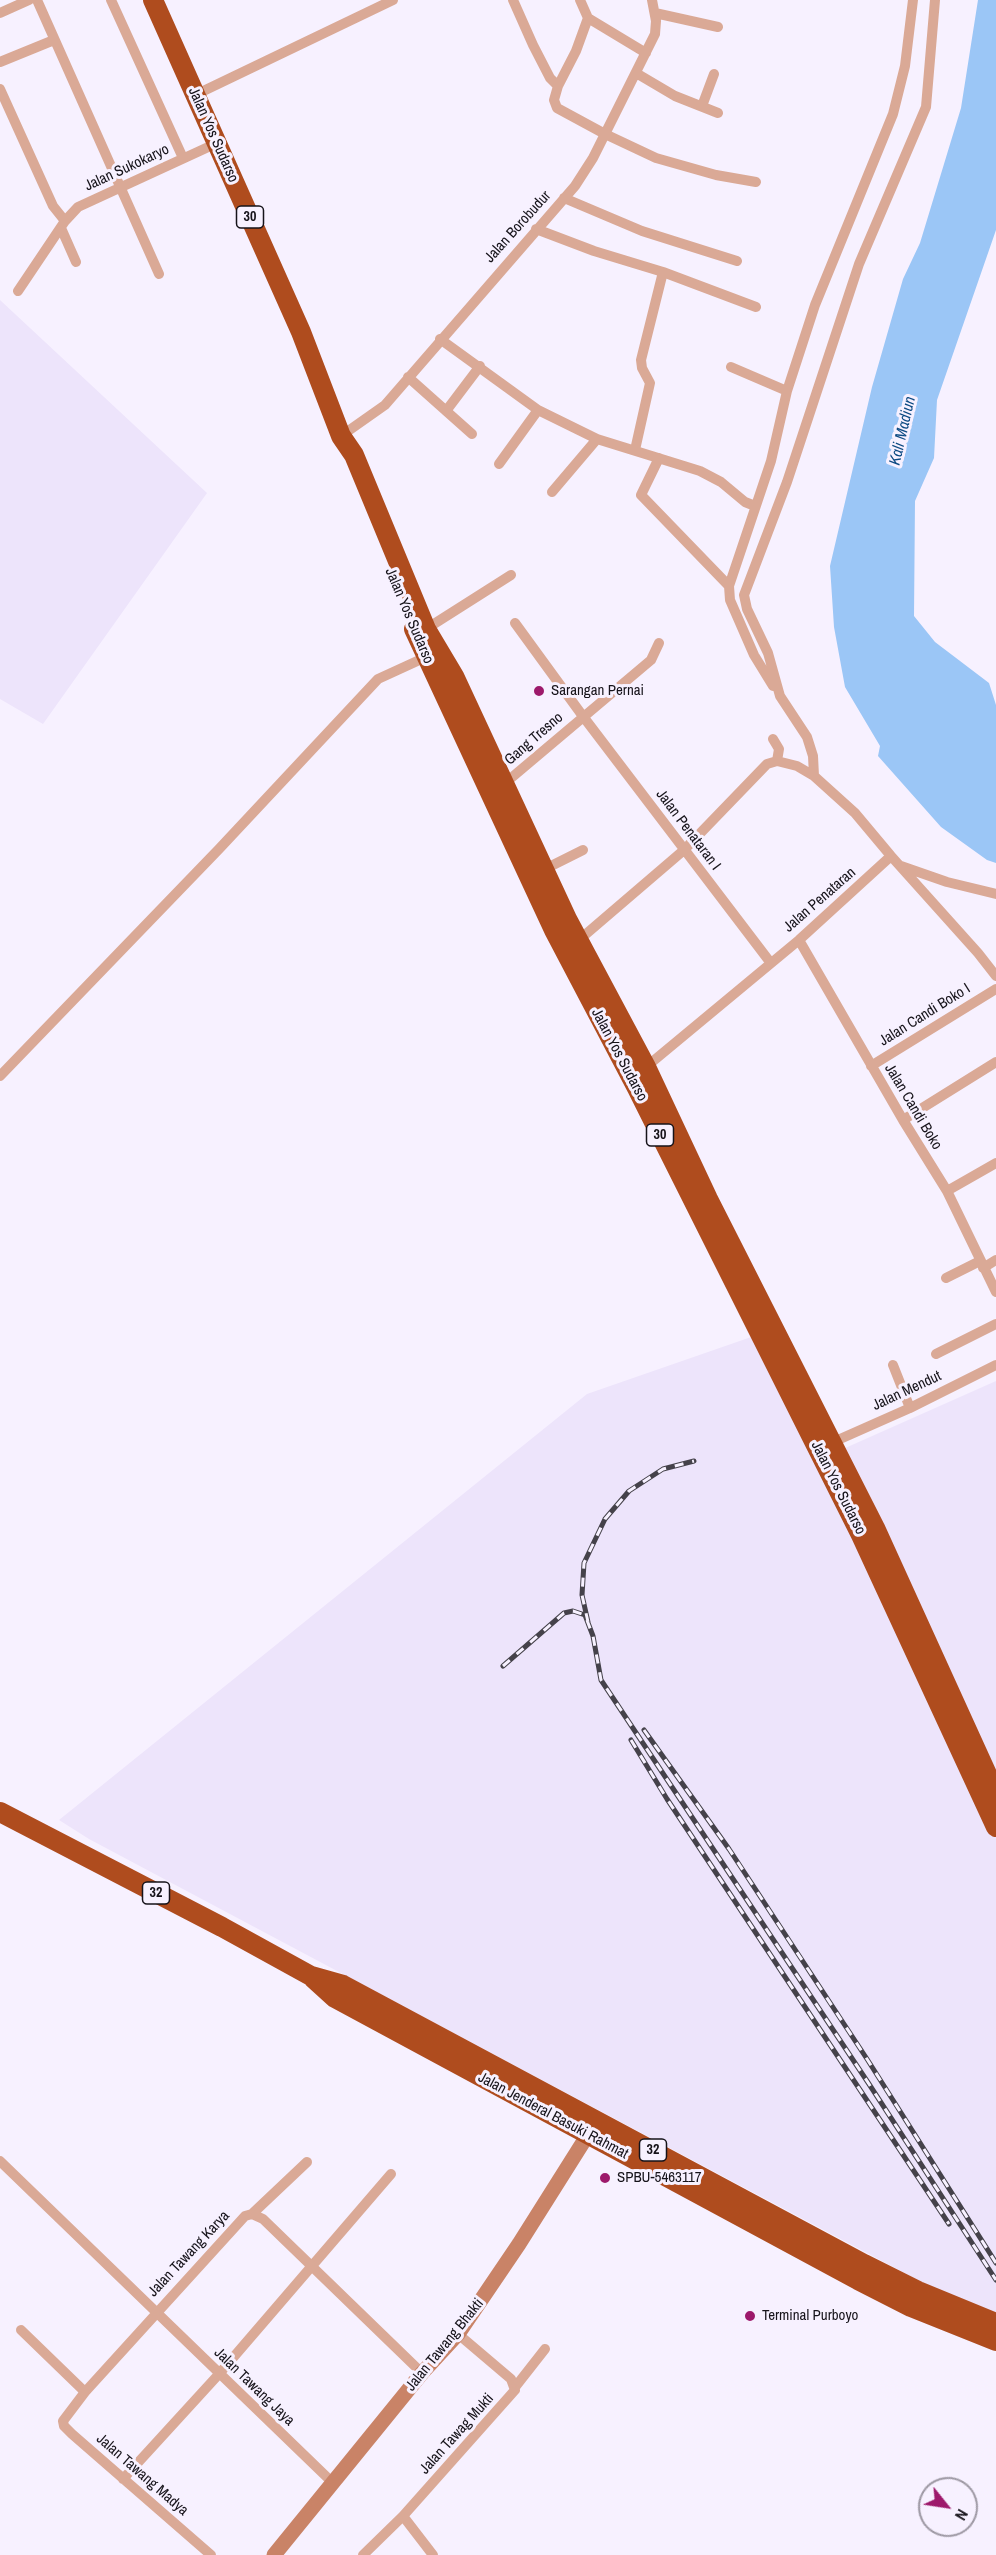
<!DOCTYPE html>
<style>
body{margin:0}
#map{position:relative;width:996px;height:2555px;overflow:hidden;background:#f7f1ff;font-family:"Archivo Narrow",sans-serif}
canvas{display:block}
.north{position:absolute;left:918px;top:2477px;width:60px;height:60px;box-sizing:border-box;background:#f7f1ff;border:2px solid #9d98a3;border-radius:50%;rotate:120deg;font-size:16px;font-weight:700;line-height:24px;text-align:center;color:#16131a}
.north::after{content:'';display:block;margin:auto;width:21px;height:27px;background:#9d196b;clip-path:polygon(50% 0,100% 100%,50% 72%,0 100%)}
</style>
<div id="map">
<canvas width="996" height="2555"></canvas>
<div class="north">N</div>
</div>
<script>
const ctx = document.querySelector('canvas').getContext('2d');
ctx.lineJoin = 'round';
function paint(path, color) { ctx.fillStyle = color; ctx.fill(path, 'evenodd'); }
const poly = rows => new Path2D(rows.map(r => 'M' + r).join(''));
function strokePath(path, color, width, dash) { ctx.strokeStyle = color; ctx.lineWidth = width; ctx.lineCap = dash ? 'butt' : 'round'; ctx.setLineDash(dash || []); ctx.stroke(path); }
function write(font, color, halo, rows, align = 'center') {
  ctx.font = font + ' "Archivo Narrow",sans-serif'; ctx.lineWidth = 6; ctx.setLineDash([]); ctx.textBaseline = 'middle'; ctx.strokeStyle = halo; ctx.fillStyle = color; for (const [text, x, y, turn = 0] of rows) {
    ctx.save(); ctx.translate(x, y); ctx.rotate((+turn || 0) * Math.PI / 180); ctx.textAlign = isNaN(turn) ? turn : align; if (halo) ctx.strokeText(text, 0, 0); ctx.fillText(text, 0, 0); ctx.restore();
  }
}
const built = poly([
 [0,300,207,493,43,724,0,699],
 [757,1335,816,1461,996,1381,996,2315,946,2295,89,1839,59,1820,587,1394]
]);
const water = poly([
 [978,0,996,0,996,230,937,400,934,458,915,501,914,616,935,642,989,683,996,705,996,863,987,860,941,827,878,756,880,746,845,687,834,627,830,566,872,387,903,279,920,243,961,108]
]);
const street = poly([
 [37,0,159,274],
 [111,0,183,158],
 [513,0,533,45,550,78,558,86,576,51,588,18,580,0],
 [0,13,29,0],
 [655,13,718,27],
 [588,18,646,53],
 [0,62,54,40],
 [636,73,675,96,718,113],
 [558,86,554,100,557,108,605,134,656,158,716,175,756,182],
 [0,89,53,206,65,221],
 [195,95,393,0],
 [702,106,714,74],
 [564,198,642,231,737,261],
 [61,228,76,262],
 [536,229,594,251,663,272,756,307],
 [18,291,65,221,78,207,217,143],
 [440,339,538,410,597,439,700,471,721,482,745,502,755,506],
 [731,367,787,391,771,461,729,586,730,600,754,655,773,686],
 [408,377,472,434],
 [787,391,815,305,893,114,905,66,913,0],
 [446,411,480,366],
 [341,436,385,405,575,186,593,158,655,34,656,21,652,0],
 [635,450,650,383,642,368,641,360,663,272],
 [659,458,641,495,729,586],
 [499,464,538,410],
 [552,492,597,439],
 [515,623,582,715,770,962],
 [426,629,511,575],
 [773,739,779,749,777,761],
 [814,776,813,756,807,737,780,696,768,653,747,609,744,595,787,482,859,264,926,107,935,0],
 [504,784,651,660,659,643],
 [901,866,947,882,996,894],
 [543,870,583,850],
 [579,940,684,850,767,764,777,761,797,766,814,776,855,813,891,856,978,953,996,976],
 [799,940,903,1120,947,1191,996,1292],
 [871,1066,996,989],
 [646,1067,799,940,891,856],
 [0,1076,219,849,378,679,426,657],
 [903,1120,996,1062],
 [947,1191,996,1163],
 [983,1268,996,1260],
 [946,1278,980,1261],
 [936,1354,996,1324],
 [893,1365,910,1408],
 [831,1443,910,1408,996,1365],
 [0,2161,333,2483],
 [252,2214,307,2162],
 [21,2330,85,2392],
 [516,2386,545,2349],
 [123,2479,219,2374,391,2174],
 [403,2516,433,2555],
 [211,2555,72,2434,64,2426,63,2421,85,2392,245,2216,252,2214,263,2219,422,2373],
 [363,2555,403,2516,515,2390,511,2379,458,2334]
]);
const secondary = poly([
 [274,2555,422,2373,458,2334,519,2244,594,2125]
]);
const highway = poly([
 [153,0,301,332,341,436,354,455,426,629,454,676,567,919,646,1067,708,1199,875,1528,996,1794],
 [414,629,554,930,637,1088,861,1535,996,1827],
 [0,1812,222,1927,311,1976,343,1985,864,2264,918,2291,996,2323],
 [313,1978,335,1998,858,2280,911,2307,996,2341]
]);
const rail = poly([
 [588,1622,582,1595,584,1563,605,1519,629,1491,663,1469,694,1461],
 [503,1666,564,1613,573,1611,585,1615,593,1636,601,1680,869,2084,996,2280],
 [644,1730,729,1849,867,2059,996,2263],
 [631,1740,667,1799,949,2224]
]);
const markers = [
 [539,691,6,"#9d196b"],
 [605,2178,6,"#9d196b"],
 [750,2316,6,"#9d196b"]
];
const shields = [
 [250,217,27],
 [660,1135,27],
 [156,1893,27],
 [653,2150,27]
];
const shieldNames = [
 ["30",250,217],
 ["30",660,1135],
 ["32",156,1893],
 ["32",653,2150]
];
const streetNames = [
 ["Jalan Yos Sudarso",213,135,66],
 ["Jalan Sukokaryo",127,168,-25],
 ["Jalan Borobudur",518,227,-48],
 ["Jalan Yos Sudarso",409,616,67],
 ["Gang Tresno",534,739,-41],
 ["Jalan Penataran I",688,830,53],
 ["Jalan Penataran",820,900,-41],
 ["Jalan Candi Boko I",925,1015,-32],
 ["Jalan Yos Sudarso",619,1055,62],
 ["Jalan Candi Boko",913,1107,59],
 ["Jalan Mendut",907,1391,-25],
 ["Jalan Yos Sudarso",838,1488,63],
 ["Jalan Jenderal Basuki Rahmat",553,2116,28],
 ["Jalan Tawang Karya",189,2254,-47],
 ["Jalan Tawang Bhakti",445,2345,-51],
 ["Jalan Tawang Jaya",254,2387,44],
 ["Jalan Tawag Mukti",457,2434,-48],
 ["Jalan Tawang Madya",142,2475,41]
];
const poiNames = [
 ["Sarangan Pernai",551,691],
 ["SPBU-5463117",617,2178],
 ["Terminal Purboyo",762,2316]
];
const waterNames = [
 ["Kali Madiun",903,431,-77]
];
paint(built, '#ede4fb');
paint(water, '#9bc6f6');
strokePath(street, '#daa996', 10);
strokePath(secondary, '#c98367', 15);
strokePath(highway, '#af4c1e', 20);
strokePath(rail, '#45424a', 5);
strokePath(rail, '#f7f1ff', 3, [9]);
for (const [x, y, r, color] of markers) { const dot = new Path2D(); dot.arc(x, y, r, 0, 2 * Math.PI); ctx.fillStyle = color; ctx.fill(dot); strokePath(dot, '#f7f1ff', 2); }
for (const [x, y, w] of shields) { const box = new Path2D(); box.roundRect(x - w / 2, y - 11, w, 22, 4.5); ctx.fillStyle = '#f7f1ff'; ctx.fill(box); strokePath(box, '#16131a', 1.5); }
write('bold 14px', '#16131a', null, shieldNames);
write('15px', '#16131a', '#f7f1ff', streetNames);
write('15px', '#16131a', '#f7f1ff', poiNames, 'left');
write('italic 16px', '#0c4a83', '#f7f1ff', waterNames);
</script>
